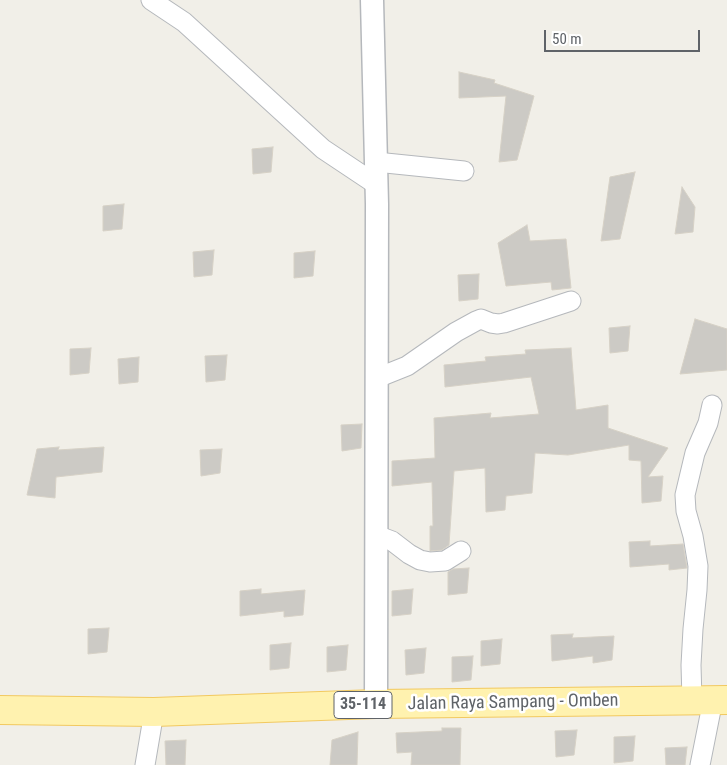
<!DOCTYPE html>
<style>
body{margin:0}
#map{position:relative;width:727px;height:765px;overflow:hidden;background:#f1efe8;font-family:"Roboto Condensed",sans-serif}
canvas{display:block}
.scale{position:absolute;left:544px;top:30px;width:156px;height:22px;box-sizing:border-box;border:2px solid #5f6368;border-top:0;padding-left:6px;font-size:15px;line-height:18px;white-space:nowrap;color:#5f6368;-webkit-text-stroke:4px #fff;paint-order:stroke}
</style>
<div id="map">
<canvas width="727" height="765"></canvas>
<div class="scale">50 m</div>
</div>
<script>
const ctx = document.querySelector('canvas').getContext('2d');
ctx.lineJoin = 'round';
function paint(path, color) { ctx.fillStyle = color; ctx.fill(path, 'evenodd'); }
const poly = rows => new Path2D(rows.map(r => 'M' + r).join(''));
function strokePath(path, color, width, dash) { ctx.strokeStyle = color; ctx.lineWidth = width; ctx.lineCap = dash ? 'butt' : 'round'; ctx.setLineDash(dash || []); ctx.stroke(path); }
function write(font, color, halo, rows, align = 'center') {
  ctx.font = font + ' "Roboto Condensed",sans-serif'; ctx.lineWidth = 5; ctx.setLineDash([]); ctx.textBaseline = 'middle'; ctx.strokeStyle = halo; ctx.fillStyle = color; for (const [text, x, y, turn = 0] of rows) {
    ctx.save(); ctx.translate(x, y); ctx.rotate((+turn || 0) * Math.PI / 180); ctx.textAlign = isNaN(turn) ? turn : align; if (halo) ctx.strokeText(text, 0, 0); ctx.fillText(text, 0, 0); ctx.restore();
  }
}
const building = poly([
 [459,72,495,80,494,83,534,96,517,160,499,162,506,96,459,98,459,72],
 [273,147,271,172,253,174,252,149,273,147],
 [635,172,620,239,601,241,610,177,635,172],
 [682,187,695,207,693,232,675,234,682,187],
 [124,204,122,229,103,231,103,206,124,204],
 [527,225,530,241,566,239,571,288,552,290,551,282,506,286,498,243,527,225],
 [214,250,212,275,194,277,193,252,214,250],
 [315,251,313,276,294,278,294,253,315,251],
 [479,274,478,299,459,301,458,275,479,274],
 [695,319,727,329,727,370,680,374,695,319],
 [630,326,628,351,610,353,609,328,630,326],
 [91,348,89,373,70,375,70,349,91,348],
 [571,348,576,410,608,405,608,428,668,448,648,477,663,476,661,501,642,503,641,461,629,460,629,445,568,455,535,453,532,493,506,496,505,510,486,512,485,468,454,471,449,545,442,550,430,551,430,526,433,526,432,482,392,486,392,461,435,458,434,418,491,413,490,418,539,414,531,377,445,387,444,365,486,361,485,357,526,354,525,350,571,348],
 [227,355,225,380,206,382,205,356,227,355],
 [139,357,138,382,119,384,118,359,139,357],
 [362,424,361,448,342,451,341,425,362,424],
 [59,447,58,450,104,447,102,472,56,477,55,498,27,495,37,449,59,447],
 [222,449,220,473,201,476,200,450,222,449],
 [650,541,650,546,683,544,687,568,669,570,669,564,630,567,629,542,650,541],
 [469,568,467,593,448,595,448,572,453,569,469,568],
 [261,589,261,594,305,590,303,615,284,617,284,611,240,616,240,591,261,589],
 [413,589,411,614,392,616,392,591,413,589],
 [109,628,107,652,88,654,88,629,109,628],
 [573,634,572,638,614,636,612,660,593,663,593,656,552,661,551,635,573,634],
 [502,639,500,664,481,666,481,641,502,639],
 [291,643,289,668,270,670,270,645,291,643],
 [348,645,346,670,327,672,327,647,348,645],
 [426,648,424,673,406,675,405,650,426,648],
 [473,656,471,680,452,682,452,657,473,656],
 [442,728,461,728,460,765,411,765,412,752,397,753,396,733,442,731,442,728],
 [577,730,574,755,556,757,555,731,577,730],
 [358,732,357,765,330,765,332,740,358,732],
 [635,736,633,761,614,763,614,737,635,736],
 [186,740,185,765,166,765,165,741,186,740],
 [687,747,685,765,666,765,665,748,687,747]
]);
const minor = poly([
 [151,0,184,22,323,149,377,185],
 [376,162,464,171],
 [377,378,407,366,456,332,476,321,481,319,491,323,498,324,504,323,571,301],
 [376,535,392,541,409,554,420,560,430,562,445,561,461,551],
 [692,700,691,665,693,629,697,590,698,566,693,536,686,511,685,495,695,453,708,423,712,405],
 [145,765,154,712],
 [700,765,713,700]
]);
const tertiary = poly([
 [372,0,377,204,376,704]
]);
const primary = poly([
 [0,710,154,712,376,704,727,700]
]);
const shields = [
 [363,705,58]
];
const shieldNames = [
 ["35-114",363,705]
];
const streetNames = [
 ["Jalan Raya Sampang - Omben",513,703,-1]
];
paint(building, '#cccac5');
strokePath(building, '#d6d1c6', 1);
strokePath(minor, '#b5b8bc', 21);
strokePath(tertiary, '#b5b8bc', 25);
strokePath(primary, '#f2c960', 30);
strokePath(minor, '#fff', 19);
strokePath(tertiary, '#fff', 22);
strokePath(primary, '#fff2af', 28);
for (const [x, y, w] of shields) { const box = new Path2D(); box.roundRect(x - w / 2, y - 13.5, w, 27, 4); ctx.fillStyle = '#fff'; ctx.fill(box); strokePath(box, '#5f6368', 1); }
write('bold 16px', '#5f6368', null, shieldNames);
write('18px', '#5f6368', '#fff', streetNames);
</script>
